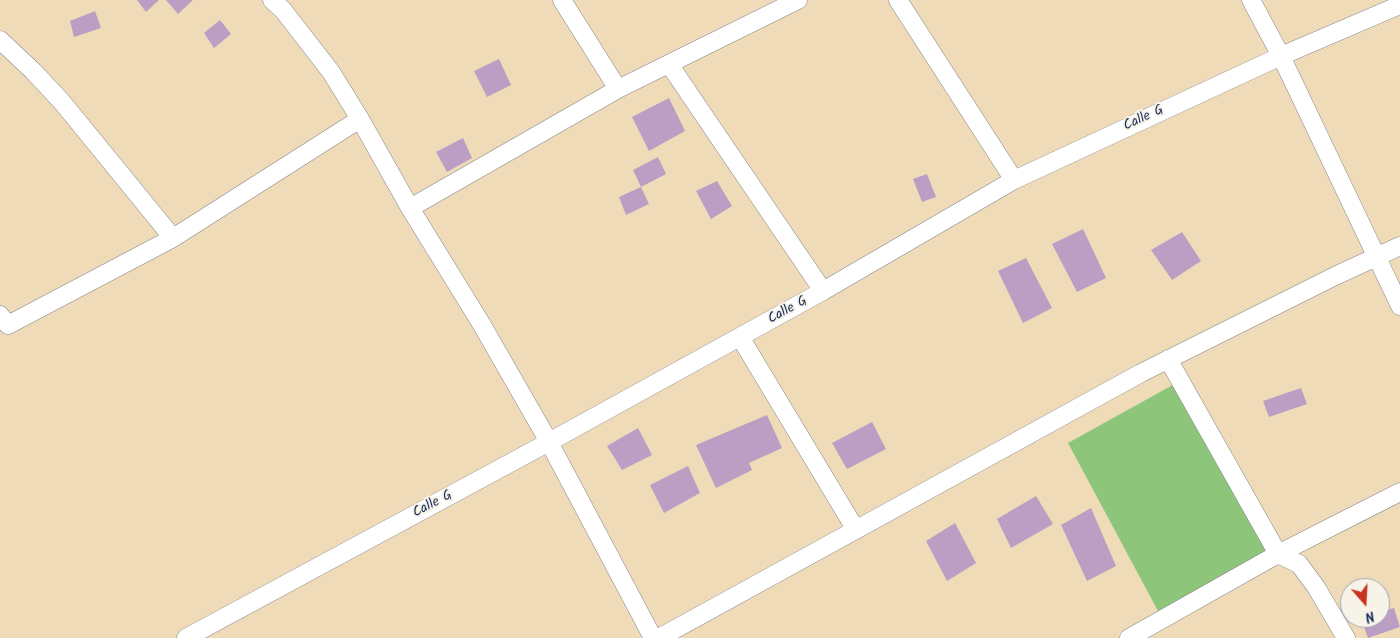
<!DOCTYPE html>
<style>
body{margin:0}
#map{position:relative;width:1400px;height:638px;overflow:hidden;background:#f0dbb9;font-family:Kalam,sans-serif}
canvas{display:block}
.north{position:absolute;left:1340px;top:578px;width:50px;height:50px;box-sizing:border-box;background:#f7f3e8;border:1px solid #9fa5b1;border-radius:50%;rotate:161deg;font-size:14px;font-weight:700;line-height:20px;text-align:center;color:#1b2f5e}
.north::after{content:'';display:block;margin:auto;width:18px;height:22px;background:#c8321e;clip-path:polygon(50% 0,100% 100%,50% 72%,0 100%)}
</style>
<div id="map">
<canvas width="1400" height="638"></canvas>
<div class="north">N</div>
</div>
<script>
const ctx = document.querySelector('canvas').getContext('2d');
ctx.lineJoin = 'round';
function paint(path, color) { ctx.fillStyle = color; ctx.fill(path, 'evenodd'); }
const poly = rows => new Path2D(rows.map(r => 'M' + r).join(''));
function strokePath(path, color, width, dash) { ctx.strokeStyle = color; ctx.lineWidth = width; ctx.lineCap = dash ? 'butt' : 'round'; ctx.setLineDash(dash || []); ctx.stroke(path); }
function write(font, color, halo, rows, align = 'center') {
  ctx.font = font + ' Kalam,sans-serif'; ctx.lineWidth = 4; ctx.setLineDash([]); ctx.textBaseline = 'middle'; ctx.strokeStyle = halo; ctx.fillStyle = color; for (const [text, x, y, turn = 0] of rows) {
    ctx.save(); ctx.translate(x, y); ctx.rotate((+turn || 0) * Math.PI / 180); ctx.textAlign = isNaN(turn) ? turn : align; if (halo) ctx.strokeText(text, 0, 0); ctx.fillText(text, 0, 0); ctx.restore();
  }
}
const green = poly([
 [1178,382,1268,555,1158,611,1068,443]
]);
const building = poly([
 [137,0,159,0,146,12],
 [166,0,193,0,178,14],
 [95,11,101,28,74,37,70,21],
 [220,20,231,34,214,48,204,33],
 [499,59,511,85,487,97,474,71],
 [669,98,685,131,649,151,632,117],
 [463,138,472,158,447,172,436,152],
 [658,157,666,174,641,187,633,170],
 [927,174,936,197,922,202,913,179],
 [717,181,732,206,711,219,696,191],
 [641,187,649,204,626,215,619,197],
 [1083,229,1106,278,1077,292,1052,244],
 [1182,232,1201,261,1172,280,1151,250],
 [1026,258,1052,308,1023,323,998,271],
 [1301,388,1307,404,1269,417,1263,401],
 [767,415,782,448,749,463,752,470,716,488,696,445],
 [872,422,886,449,847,469,832,443],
 [638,428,652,455,622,470,607,446],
 [688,466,700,493,664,513,650,485],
 [1036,496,1053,524,1011,548,997,519],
 [1091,508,1116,566,1087,581,1061,525],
 [955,523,976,563,947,581,926,541],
 [1394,608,1400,627,1368,638,1361,618,1380,618,1380,611]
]);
const minor = poly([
 [272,0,283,10,331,72,360,119,410,208,482,325,549,442,653,638],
 [562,0,618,89],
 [898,0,1014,180],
 [1251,0,1281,56,1400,306],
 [0,40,33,71,62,102,173,238],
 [669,64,823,291],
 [410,208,618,89,798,0],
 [0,315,8,325,173,238,360,119],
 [740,337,856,530],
 [1168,359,1278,554,1299,564,1316,587,1346,638],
 [186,638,549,442,823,291,1014,180,1281,56,1400,5],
 [659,638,1141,373,1335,276,1400,246],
 [1129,638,1278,554,1400,492]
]);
const streetNames = [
 ["Calle G",1144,119,-25],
 ["Calle G",788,311,-29],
 ["Calle G",433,505,-28]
];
paint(green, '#8dc67a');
paint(building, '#bb9ec3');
strokePath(minor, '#86858c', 19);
strokePath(minor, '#fff', 18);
write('14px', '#1b2f5e', '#f7f3e8', streetNames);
</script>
